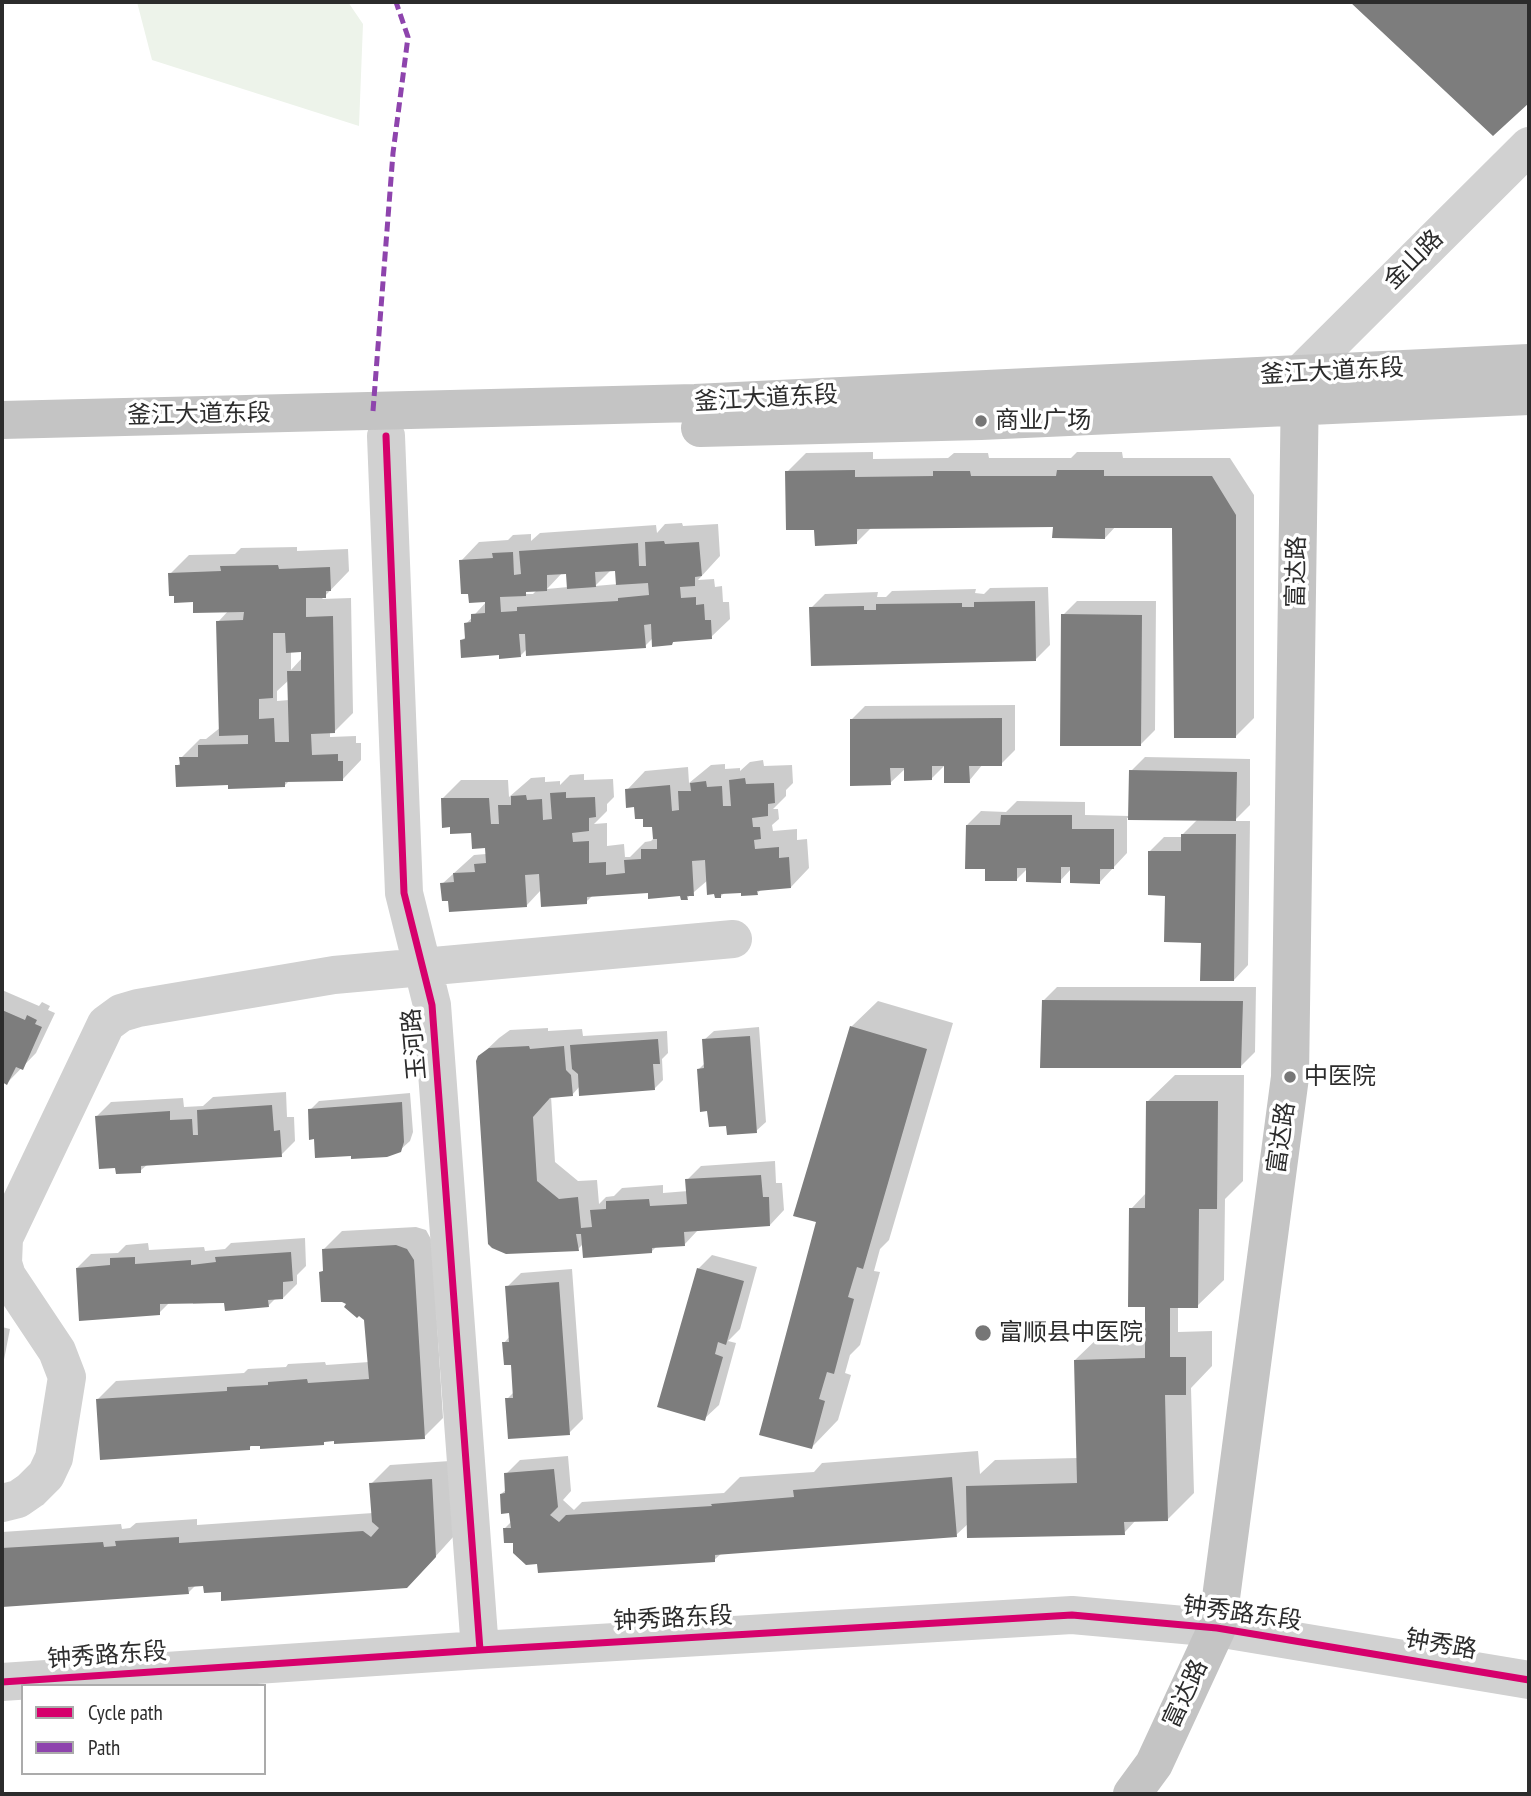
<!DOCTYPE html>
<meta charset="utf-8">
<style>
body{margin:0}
#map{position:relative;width:1531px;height:1796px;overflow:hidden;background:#fff;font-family:"PT Sans Narrow",sans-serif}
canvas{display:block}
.frame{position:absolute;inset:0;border:4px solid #2c2c2c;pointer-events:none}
.legend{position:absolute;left:21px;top:1684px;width:245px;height:91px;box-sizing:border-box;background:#fff;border:2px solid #ababab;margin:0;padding:9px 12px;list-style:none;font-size:21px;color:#2c2c2c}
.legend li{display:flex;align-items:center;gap:14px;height:35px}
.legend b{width:35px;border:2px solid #ababab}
</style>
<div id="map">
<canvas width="1531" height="1796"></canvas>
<div class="frame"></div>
<ul class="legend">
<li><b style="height:9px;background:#d6006c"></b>Cycle path</li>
<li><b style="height:9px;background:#8e44ad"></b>Path</li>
</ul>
</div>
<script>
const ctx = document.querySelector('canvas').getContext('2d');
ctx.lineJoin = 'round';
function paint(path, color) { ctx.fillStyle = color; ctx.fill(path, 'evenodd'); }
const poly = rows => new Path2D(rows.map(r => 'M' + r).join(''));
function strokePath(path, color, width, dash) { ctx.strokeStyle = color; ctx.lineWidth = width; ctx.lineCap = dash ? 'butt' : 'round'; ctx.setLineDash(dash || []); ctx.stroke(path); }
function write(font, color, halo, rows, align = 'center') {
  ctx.font = font + ' "PT Sans Narrow","Noto Sans SC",sans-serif'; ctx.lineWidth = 7; ctx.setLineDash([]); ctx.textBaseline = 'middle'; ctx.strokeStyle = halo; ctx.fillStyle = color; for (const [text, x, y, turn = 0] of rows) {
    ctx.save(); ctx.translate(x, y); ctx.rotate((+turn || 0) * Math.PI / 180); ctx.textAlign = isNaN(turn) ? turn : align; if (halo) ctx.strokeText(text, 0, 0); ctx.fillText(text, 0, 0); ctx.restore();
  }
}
const green = poly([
 [137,2,348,2,363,24,359,126,152,60]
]);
const shadow = poly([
 [1353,2,1529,2,1529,100,1493,133],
 [873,452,873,459,948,458,954,453,988,453,989,458,1071,458,1077,452,1122,452,1123,458,1230,458,1254,495,1254,718,1235,737,1174,526,1116,526,1105,538,1054,525,872,527,856,543,816,529,787,472,806,453],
 [682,523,683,526,718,524,720,556,698,580,714,579,715,587,722,586,723,602,729,602,730,619,711,637,675,640,672,643,653,638,645,646,528,648,520,656,501,653,462,640,467,636,466,624,488,600,461,561,479,542,508,540,513,535,531,534,531,541,540,533,656,525,657,533,665,524],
 [617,569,618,584,595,586,611,570],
 [563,572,567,572,568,587,547,589],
 [537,590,533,594,522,594,521,591],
 [297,547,297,551,348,549,349,571,322,599,351,598,353,713,335,731,330,731,330,737,356,736,356,743,361,743,361,760,343,779,290,780,284,786,230,783,177,766,181,762,181,758,200,739,206,739,221,727,218,622,229,610,195,601,170,574,189,555,235,554,241,548],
 [291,651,302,651,302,658,291,670],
 [289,680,289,700,277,701,277,691],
 [1048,587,1050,645,1036,659,811,608,825,594,878,592,877,597,886,597,892,591,976,589,975,593,984,594,990,588],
 [1077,601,1156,601,1155,730,1141,744,1063,615],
 [1015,705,1015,750,1001,764,983,764,969,781,946,764,931,779,906,768,890,783,851,720,865,706],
 [1145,757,1250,759,1250,805,1234,821,1250,821,1248,965,1234,980,1166,894,1150,851,1164,837,1182,837,1182,835,1198,819,1127,818,1127,853,1100,882,1071,869,1060,881,1028,868,1016,880,987,868,967,825,981,811,1006,812,1017,801,1085,802,1085,815,1130,816,1131,771],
 [763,760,764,766,792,765,793,783,786,790,786,796,773,809,778,809,779,819,772,825,773,831,797,829,797,840,807,839,809,868,791,887,762,889,757,893,743,891,725,892,721,896,708,880,687,898,682,895,649,891,593,895,586,902,541,890,527,905,450,899,442,884,474,855,486,854,487,846,442,799,461,780,508,780,509,797,531,778,545,777,545,782,560,781,560,785,570,775,584,774,584,780,613,779,614,797,607,804,607,811,594,824,607,823,607,846,624,844,625,857,630,857,645,842,651,841,654,838,653,825,644,817,627,790,645,771,688,767,689,783,711,765,725,764,725,769,740,768,740,771,750,762],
 [1057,987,1256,987,1255,1052,1241,1066,1043,1001],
 [2,990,39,1006,42,1002,50,1006,48,1010,55,1013,36,1053,7,1083,3,1081,2,1083],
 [878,1001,953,1023,889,1240,880,1249,874,1271,880,1272,860,1345,850,1355,845,1373,851,1375,838,1420,812,1447,818,1221,851,1027],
 [759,1027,766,1122,756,1131,728,1124,699,1069,706,1062,704,1040,714,1031],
 [548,1028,548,1031,582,1029,583,1036,667,1031,668,1053,662,1059,663,1080,654,1089,580,1086,572,1095,551,1096,555,1162,578,1181,597,1180,599,1204,606,1197,614,1196,622,1188,663,1185,663,1193,688,1191,687,1180,701,1166,775,1161,776,1183,782,1183,784,1210,770,1225,698,1230,684,1245,657,1246,651,1252,584,1243,578,1249,506,1252,479,1057,499,1038,510,1030],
 [1175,1075,1244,1075,1243,1181,1225,1199,1224,1280,1197,1306,1178,1306,1178,1332,1212,1331,1212,1366,1191,1388,1194,1493,1167,1520,1136,1520,1124,1533,969,1523,956,1535,722,1553,714,1560,539,1562,505,1528,512,1521,511,1511,501,1494,507,1489,506,1474,520,1460,568,1456,571,1491,563,1500,574,1510,582,1502,724,1493,740,1477,814,1472,822,1463,978,1451,980,1474,995,1460,1078,1458,1075,1360,1102,1334,1147,1333,1147,1306,1131,1209,1147,1192,1148,1101],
 [286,1092,287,1117,294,1117,295,1141,281,1155,148,1164,140,1171,97,1116,111,1102,183,1098,184,1107,203,1106,213,1097],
 [410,1093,413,1132,410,1141,400,1150,310,1110,319,1101],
 [416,1227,426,1230,432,1241,443,1418,424,1437,336,1439,327,1440,323,1443,252,1445,249,1448,97,1400,116,1381,244,1373,248,1369,286,1367,288,1364,325,1362,326,1365,369,1362,365,1319,348,1304,321,1273,325,1268,323,1250,342,1231],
 [305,1238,306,1266,297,1275,297,1284,283,1298,276,1298,268,1306,226,1302,193,1304,193,1301,170,1302,159,1313,77,1268,91,1254,118,1253,126,1245,148,1243,149,1250,204,1247,205,1251,225,1249,231,1243],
 [712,1255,757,1267,740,1329,728,1341,736,1343,719,1405,704,1419,698,1269],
 [572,1269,583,1419,569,1433,507,1399,515,1391,513,1363,504,1343,510,1336,507,1287,521,1273],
 [2,1327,10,1329,2,1370],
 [450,1461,454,1536,426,1567,222,1590,204,1585,196,1585,188,1593,2,1605,2,1532,121,1524,122,1529,130,1528,136,1523,197,1519,197,1525,373,1513,371,1484,390,1465]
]);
const building = poly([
 [1350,2,1529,2,1529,103,1493,136],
 [855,470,855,477,933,476,933,471,970,471,971,476,1056,476,1057,470,1104,470,1104,476,1212,476,1236,515,1236,738,1174,738,1172,528,1105,528,1105,539,1052,538,1053,527,857,529,857,544,815,546,814,530,786,530,785,471],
 [664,541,665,544,699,542,702,576,695,577,695,586,680,587,681,598,696,597,696,605,704,604,705,620,711,620,712,639,673,642,672,645,652,647,651,624,644,625,646,648,526,656,525,634,519,634,521,657,499,659,499,655,461,658,460,640,465,639,464,623,471,622,471,614,485,613,485,602,469,603,468,594,461,594,459,560,493,558,492,553,513,552,514,575,521,574,519,551,638,543,639,566,646,566,645,542],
 [615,571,616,585,648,583,649,595,618,598,618,601,517,607,517,611,501,612,500,597,526,596,526,592,547,591,547,575,566,574,567,589,596,587,595,572],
 [278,565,279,569,330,567,331,591,326,591,326,598,306,598,306,617,333,616,335,733,311,734,312,755,338,754,338,761,343,761,343,781,285,782,285,787,228,789,228,785,176,787,175,765,180,765,179,757,198,757,198,745,248,744,248,735,219,736,216,621,243,620,244,612,193,613,193,602,174,603,174,596,169,596,168,573,221,571,220,566],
 [273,633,285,633,286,653,301,652,301,671,287,671,289,742,275,742,274,718,259,719,259,699,273,698],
 [1035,601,1036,661,811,666,809,607,864,606,864,610,876,610,876,604,962,603,962,607,974,607,974,602],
 [1061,614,1142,615,1141,746,1060,746],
 [1002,718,1002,766,969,766,970,783,944,783,944,766,932,766,932,780,904,781,904,768,890,768,891,785,850,786,850,719],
 [1129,770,1237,772,1236,821,1128,820],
 [745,778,746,784,774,783,775,803,768,804,768,816,752,818,753,827,760,827,761,839,754,840,755,849,779,847,779,858,789,857,791,888,757,891,758,895,741,896,741,893,721,894,721,898,715,898,714,894,707,895,705,860,692,861,694,896,687,896,688,900,681,900,680,896,648,899,648,893,587,897,587,904,541,907,539,874,525,875,527,907,449,912,448,901,442,901,440,883,454,882,453,873,475,872,474,864,486,863,485,848,472,849,471,833,450,834,450,827,442,828,441,798,489,798,491,824,499,824,498,805,511,805,511,796,526,795,527,800,542,799,543,820,552,819,550,793,566,792,566,798,595,797,596,817,589,818,589,831,572,833,573,842,589,841,589,863,606,862,606,875,625,873,624,860,641,859,641,849,657,849,657,839,653,839,652,827,643,827,643,819,635,819,634,807,626,808,625,789,670,785,672,811,679,810,678,791,691,791,690,783,706,781,707,787,722,786,723,806,731,806,729,780],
 [1001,815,1072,815,1072,829,1114,829,1114,869,1100,869,1100,884,1070,883,1070,867,1061,867,1061,883,1026,882,1026,868,1017,868,1017,881,985,881,985,869,965,869,966,825,1000,825],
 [1181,834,1236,834,1234,981,1200,981,1201,943,1164,942,1165,896,1148,895,1148,851,1181,851],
 [1042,1000,1243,1001,1241,1068,1040,1068],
 [2,1010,25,1020,27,1015,37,1020,35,1024,42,1027,23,1070,16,1067,7,1085,2,1082],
 [850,1026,927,1049,863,1269,857,1267,848,1297,854,1299,834,1374,827,1372,819,1399,825,1401,812,1449,759,1435,816,1222,793,1216],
 [750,1036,757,1133,727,1135,726,1126,709,1127,707,1111,700,1112,697,1069,704,1068,702,1039],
 [658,1039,660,1064,653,1064,655,1090,579,1096,578,1074,572,1069,570,1045],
 [529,1046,530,1049,564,1046,566,1070,571,1075,573,1096,550,1098,533,1117,537,1181,559,1199,578,1197,581,1228,592,1227,590,1210,606,1209,606,1201,649,1199,650,1206,687,1204,685,1179,761,1175,763,1197,769,1197,770,1226,684,1232,685,1246,652,1248,652,1253,583,1258,581,1234,576,1234,579,1251,506,1254,492,1248,488,1244,476,1061,478,1056,489,1048],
 [1146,1101,1218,1101,1217,1209,1199,1209,1198,1308,1170,1308,1170,1357,1186,1357,1186,1395,1165,1395,1168,1521,1124,1522,1125,1535,967,1538,966,1486,1077,1483,1074,1360,1145,1358,1145,1307,1128,1307,1129,1208,1145,1208],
 [402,1102,404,1142,401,1152,387,1157,351,1159,351,1156,315,1158,314,1139,309,1140,308,1109],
 [272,1105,274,1131,280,1130,282,1157,141,1166,141,1173,116,1174,115,1168,99,1169,95,1116,170,1111,170,1120,192,1119,193,1135,198,1135,197,1110],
 [396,1245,407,1249,414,1260,425,1439,334,1444,334,1441,324,1442,324,1445,260,1449,260,1446,250,1446,250,1450,100,1460,96,1399,227,1391,227,1387,268,1385,268,1382,307,1379,308,1383,369,1379,364,1320,359,1316,357,1318,344,1307,346,1304,342,1302,321,1302,319,1272,323,1271,322,1249],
 [291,1252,293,1281,283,1282,283,1299,268,1300,269,1307,225,1311,224,1303,160,1304,160,1315,79,1321,76,1268,110,1265,110,1258,135,1257,135,1264,191,1260,191,1265,216,1262,215,1257],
 [697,1268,744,1281,726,1345,718,1342,715,1354,723,1357,705,1421,657,1407],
 [559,1282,570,1435,508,1439,505,1398,513,1398,511,1365,504,1365,502,1342,509,1342,505,1286],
 [554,1469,558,1507,550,1515,559,1522,566,1515,712,1506,711,1504,794,1497,793,1490,952,1477,957,1537,715,1555,715,1562,538,1573,537,1564,526,1565,513,1553,513,1543,504,1543,503,1528,511,1528,509,1513,501,1514,500,1494,505,1493,504,1473],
 [432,1479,436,1557,407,1588,221,1601,221,1592,204,1593,203,1586,188,1587,189,1594,2,1607,2,1548,103,1542,104,1547,116,1546,115,1541,179,1537,179,1543,363,1531,371,1537,379,1528,372,1522,369,1483]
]);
const minor = poly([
 [1300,374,1529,146],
 [386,436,404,893,432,1005,480,1650],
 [2,1503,18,1499,31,1490,46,1475,54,1458,67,1377,57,1351,7,1276,3,1263,4,1238,106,1024,121,1013,138,1008,334,975,733,939],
 [2,1682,480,1650,1072,1615,1217,1628,1529,1680]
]);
const major = poly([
 [2,420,695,403,1529,363],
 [700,428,981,421,1529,396],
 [1132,1794,1154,1764,1217,1628,1290,1077,1300,383]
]);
const quiet = poly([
 [373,411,393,153,408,37,396,2]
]);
const cycleway = poly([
 [386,436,404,893,432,1005,480,1650],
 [2,1682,480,1650,1072,1615,1217,1628,1529,1680]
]);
const markers = [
 [981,421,7,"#767676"],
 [1290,1077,7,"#767676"],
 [983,1333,9,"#767676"]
];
const streetNames = [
 ["金山路",1414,260,-45],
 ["釜江大道东段",1332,372,-3],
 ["釜江大道东段",766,399,-3],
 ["釜江大道东段",199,415,-1],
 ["富达路",1297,572,-89],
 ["玉河路",415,1044,-95],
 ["富达路",1282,1138,-82],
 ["钟秀路东段",1242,1614,8],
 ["钟秀路东段",673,1619,-3],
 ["钟秀路",1441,1645,10],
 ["钟秀路东段",107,1656,-4],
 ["富达路",1186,1694,-65]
];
const poiNames = [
 ["商业广场",995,421],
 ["中医院",1304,1077],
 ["富顺县中医院",999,1333]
];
paint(green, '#edf3ea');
paint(shadow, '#0003');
paint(building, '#7d7d7d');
strokePath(minor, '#d1d1d1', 38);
strokePath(major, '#c4c4c4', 38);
strokePath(quiet, '#8e44ad', 5, [10, 5]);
strokePath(cycleway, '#d6006c', 7);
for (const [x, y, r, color] of markers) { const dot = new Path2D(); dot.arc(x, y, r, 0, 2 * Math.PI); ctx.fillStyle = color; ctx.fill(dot); strokePath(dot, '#fff', 2.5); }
write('24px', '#2c2c2c', '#fff', streetNames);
write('24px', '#2c2c2c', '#fff', poiNames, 'left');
</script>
